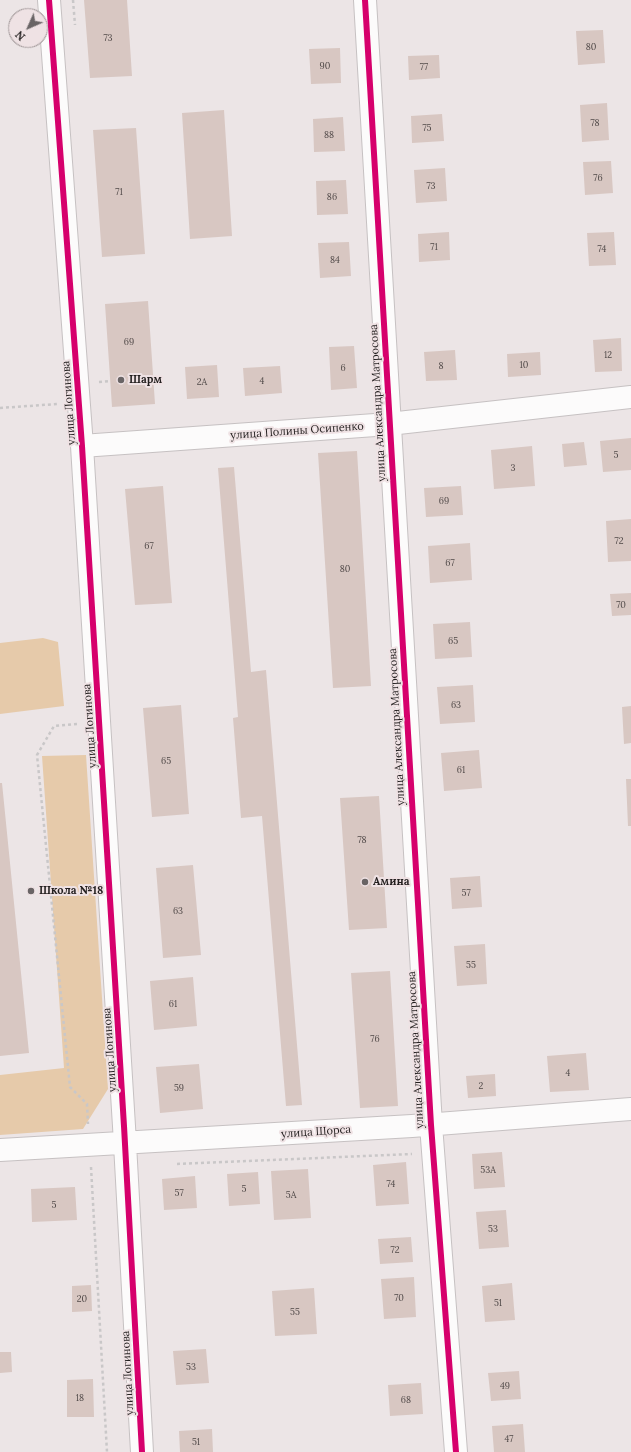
<!DOCTYPE html>
<meta charset="utf-8">
<style>
body{margin:0}
#map{position:relative;width:631px;height:1452px;overflow:hidden;background:#ece5e6;font-family:Lora,serif}
canvas{display:block}
.north{position:absolute;left:8px;top:8px;width:40px;height:40px;box-sizing:border-box;background:#efe2e4;border:1px solid #9d9495;border-radius:50%;rotate:225deg;font-size:11px;font-weight:700;line-height:16px;text-align:center;color:#231f1f}
.north::after{content:'';display:block;margin:auto;width:14px;height:18px;background:#696465;clip-path:polygon(50% 0,100% 100%,50% 72%,0 100%)}
</style>
<div id="map">
<canvas width="631" height="1452"></canvas>
<div class="north">N</div>
</div>
<script>
const ctx = document.querySelector('canvas').getContext('2d');
ctx.lineJoin = 'round';
function paint(path, color) { ctx.fillStyle = color; ctx.fill(path, 'evenodd'); }
const poly = rows => new Path2D(rows.map(r => 'M' + r).join(''));
function strokePath(path, color, width, dash) { ctx.strokeStyle = color; ctx.lineWidth = width; ctx.lineCap = dash ? 'butt' : 'round'; ctx.setLineDash(dash || []); ctx.stroke(path); }
function write(font, color, halo, rows, align = 'center') {
  ctx.font = font + ' Lora,serif'; ctx.lineWidth = 4; ctx.setLineDash([]); ctx.textBaseline = 'middle'; ctx.strokeStyle = halo; ctx.fillStyle = color; for (const [text, x, y, turn = 0] of rows) {
    ctx.save(); ctx.translate(x, y); ctx.rotate((+turn || 0) * Math.PI / 180); ctx.textAlign = isNaN(turn) ? turn : align; if (halo) ctx.strokeText(text, 0, 0); ctx.fillText(text, 0, 0); ctx.restore();
  }
}
const green = poly([
 [43,638,58,642,64,706,0,714,0,643],
 [86,755,108,1089,83,1129,0,1135,0,1075,64,1068,42,756]
]);
const building = poly([
 [84,0,127,0,132,76,90,78],
 [603,30,605,63,578,65,576,31],
 [340,48,341,83,311,84,309,49],
 [439,55,440,78,409,80,408,56],
 [607,103,609,140,582,142,580,105],
 [224,110,232,236,190,239,182,113],
 [442,114,444,141,412,143,411,116],
 [343,117,345,151,314,152,313,119],
 [136,128,145,254,102,257,93,130],
 [611,161,613,193,585,195,583,162],
 [445,168,447,201,416,203,414,170],
 [346,180,348,214,317,215,316,181],
 [449,232,450,260,419,262,418,234],
 [614,232,616,265,589,266,587,233],
 [349,242,351,276,320,278,318,243],
 [148,301,155,404,112,407,105,304],
 [621,338,622,371,595,372,593,340],
 [354,346,357,388,331,390,329,347],
 [455,350,457,380,426,381,424,352],
 [540,352,541,375,508,377,507,354],
 [217,365,219,397,187,399,185,367],
 [280,366,282,393,245,396,243,368],
 [631,438,631,470,603,472,600,441],
 [584,442,587,465,564,467,562,444],
 [532,446,535,486,494,489,491,450],
 [357,451,371,686,333,688,318,453],
 [234,467,251,672,266,670,302,1105,286,1106,262,816,241,818,233,718,238,717,218,468],
 [163,486,172,603,135,605,125,489],
 [461,486,463,515,426,517,424,488],
 [631,519,631,561,608,562,606,521],
 [470,543,472,580,430,583,428,546],
 [631,593,631,615,612,616,610,594],
 [470,622,472,657,435,659,433,624],
 [473,685,475,722,440,724,437,687],
 [181,705,189,814,152,817,143,708],
 [631,706,631,743,624,744,622,707],
 [479,750,482,788,444,791,441,753],
 [626,779,631,779,631,826,628,826],
 [0,783,2,783,29,1053,0,1056],
 [379,796,387,928,349,930,340,798],
 [193,865,201,955,163,958,156,868],
 [480,876,482,907,452,909,450,878],
 [485,944,487,984,457,986,454,946],
 [390,971,398,1106,360,1108,351,973],
 [193,977,197,1026,154,1030,150,981],
 [586,1053,589,1090,550,1092,547,1056],
 [199,1064,203,1109,160,1113,156,1067],
 [495,1074,496,1096,468,1098,466,1076],
 [502,1152,505,1187,474,1189,472,1154],
 [406,1162,409,1204,376,1206,373,1165],
 [308,1169,311,1218,274,1220,271,1171],
 [258,1172,260,1204,229,1206,227,1174],
 [195,1176,197,1208,164,1210,162,1179],
 [75,1187,77,1220,32,1222,31,1189],
 [506,1210,509,1247,479,1249,476,1212],
 [411,1237,413,1262,380,1264,378,1239],
 [414,1277,416,1317,384,1319,381,1279],
 [512,1283,515,1320,485,1322,482,1286],
 [91,1285,92,1311,72,1312,72,1286],
 [314,1288,317,1334,275,1336,272,1291],
 [206,1349,209,1383,176,1385,173,1351],
 [0,1352,11,1352,12,1372,0,1373],
 [519,1371,521,1399,491,1401,488,1373],
 [93,1379,94,1417,67,1417,67,1380],
 [421,1383,423,1414,390,1416,388,1385],
 [523,1424,525,1452,494,1452,492,1426],
 [212,1429,213,1452,180,1452,179,1431]
]);
const path = poly([
 [73,0,75,25],
 [99,382,110,381],
 [0,408,57,404],
 [77,724,54,726,37,755,70,1087,87,1104,88,1124],
 [384,881,396,880],
 [177,1164,412,1154],
 [91,1167,107,1452]
]);
const minor = poly([
 [49,0,82,446,124,1126,142,1452],
 [365,0,431,1125,456,1452],
 [82,446,389,424,631,397],
 [0,1150,412,1126,631,1109]
]);
const cycleway = poly([
 [49,0,82,446,124,1126,142,1452],
 [365,0,431,1125,456,1452]
]);
const markers = [
 [121,380,4,"#696465"],
 [365,882,4,"#696465"],
 [31,891,4,"#696465"]
];
const numberNames = [
 ["73",108,38],
 ["80",591,47],
 ["90",325,66],
 ["77",424,67],
 ["78",595,123],
 ["75",427,128],
 ["88",329,135],
 ["76",598,178],
 ["73",431,186],
 ["71",119,192],
 ["86",332,197],
 ["71",434,247],
 ["74",602,249],
 ["84",335,260],
 ["69",129,342],
 ["12",608,355],
 ["10",524,365],
 ["8",441,366],
 ["6",343,368],
 ["4",262,381],
 ["2А",202,382],
 ["5",616,455],
 ["3",513,468],
 ["69",444,501],
 ["72",619,541],
 ["67",149,546],
 ["67",450,563],
 ["80",345,569],
 ["70",621,605],
 ["65",453,641],
 ["63",456,705],
 ["65",166,761],
 ["61",461,770],
 ["78",362,840],
 ["57",466,893],
 ["63",178,911],
 ["55",471,965],
 ["61",173,1004],
 ["76",375,1039],
 ["4",568,1073],
 ["2",481,1086],
 ["59",179,1088],
 ["53А",488,1170],
 ["74",391,1184],
 ["5",244,1189],
 ["57",179,1193],
 ["5А",291,1195],
 ["5",54,1205],
 ["53",493,1229],
 ["72",395,1250],
 ["70",399,1298],
 ["20",82,1299],
 ["51",498,1303],
 ["55",295,1312],
 ["53",191,1367],
 ["49",505,1386],
 ["18",80,1398],
 ["68",406,1400],
 ["47",509,1439],
 ["51",196,1442]
];
const poiNames = [
 ["Шарм",129,380],
 ["Амина",373,882],
 ["Школа №18",39,891]
];
const streetNames = [
 ["улица Логинова",69,403,-94],
 ["улица Александра Матросова",378,403,-93],
 ["улица Полины Осипенко",297,431,-4],
 ["улица Логинова",90,726,-94],
 ["улица Александра Матросова",397,727,-93],
 ["улица Логинова",110,1050,-94],
 ["улица Александра Матросова",416,1050,-93],
 ["улица Щорса",316,1132,-4],
 ["улица Логинова",128,1373,-93]
];
paint(green, '#e6caaa');
paint(building, '#d8c7c2');
strokePath(minor, '#c6c1c2', 24);
strokePath(path, '#c9c7c8', 2.5, [3, 3]);
strokePath(minor, '#fcfbfb', 22);
strokePath(cycleway, '#d6006c', 6);
for (const [x, y, r, color] of markers) { const dot = new Path2D(); dot.arc(x, y, r, 0, 2 * Math.PI); ctx.fillStyle = color; ctx.fill(dot); strokePath(dot, '#efe2e4', 1.5); }
write('9px', '#504948', null, numberNames);
write('bold 11px', '#231f1f', '#efe2e4', poiNames, 'left');
write('11px', '#231f1f', '#efe2e4', streetNames);
</script>
